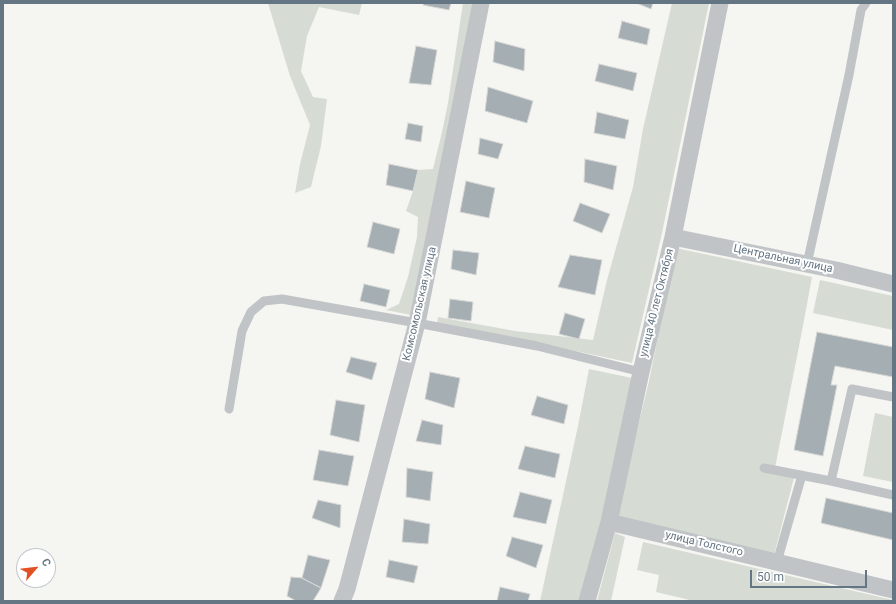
<!DOCTYPE html>
<meta charset="utf-8">
<style>
body{margin:0}
#map{position:relative;width:896px;height:604px;overflow:hidden;background:#f5f5f2;font-family:Roboto,sans-serif}
canvas{display:block}
.frame{position:absolute;inset:0;border:4px solid #647583;pointer-events:none}
.north{position:absolute;left:16px;top:548px;width:40px;height:40px;box-sizing:border-box;background:#fff;border:1px solid #c1c8cd;border-radius:50%;rotate:62deg;font-size:11px;font-weight:700;line-height:16px;text-align:center;color:#647583}
.north::after{content:'';display:block;margin:auto;width:14px;height:18px;background:#e25125;clip-path:polygon(50% 0,100% 100%,50% 72%,0 100%)}
.scale{position:absolute;left:750px;top:570px;width:117px;height:18px;box-sizing:border-box;border:2px solid #647583;border-top:0;padding-left:5px;font-size:12px;line-height:14px;white-space:nowrap;color:#647583;-webkit-text-stroke:3px #fff;paint-order:stroke}
</style>
<div id="map">
<canvas width="896" height="604"></canvas>
<div class="frame"></div>
<div class="north">С</div>
<div class="scale">50 m</div>
</div>
<script>
const ctx = document.querySelector('canvas').getContext('2d');
ctx.lineJoin = 'round';
function paint(path, color) { ctx.fillStyle = color; ctx.fill(path, 'evenodd'); }
const poly = rows => new Path2D(rows.map(r => 'M' + r).join(''));
function strokePath(path, color, width, dash) { ctx.strokeStyle = color; ctx.lineWidth = width; ctx.lineCap = dash ? 'butt' : 'round'; ctx.setLineDash(dash || []); ctx.stroke(path); }
function write(font, color, halo, rows, align = 'center') {
  ctx.font = font + ' Roboto,sans-serif'; ctx.lineWidth = 4; ctx.setLineDash([]); ctx.textBaseline = 'middle'; ctx.strokeStyle = halo; ctx.fillStyle = color; for (const [text, x, y, turn = 0] of rows) {
    ctx.save(); ctx.translate(x, y); ctx.rotate((+turn || 0) * Math.PI / 180); ctx.textAlign = isNaN(turn) ? turn : align; if (halo) ctx.strokeText(text, 0, 0); ctx.fillText(text, 0, 0); ctx.restore();
  }
}
const green = poly([
 [268,3,362,3,359,15,319,7,307,36,301,71,313,97,327,99,321,146,311,187,295,193,300,164,310,125,290,76],
 [463,3,477,3,411,315,386,310,399,304,408,277,417,237,418,217,406,211,413,191,418,170,433,169,442,132,448,103],
 [672,3,709,3,662,233,632,363,538,343,437,323,438,317,515,331,593,340,607,280,633,187,643,129],
 [676,248,812,277,802,331,774,473,794,478,774,555,616,517,649,381],
 [820,280,893,296,893,330,813,313],
 [589,369,632,378,604,521,581,601,540,601,578,426],
 [875,413,893,417,893,482,863,476],
 [615,533,625,537,611,601,597,601],
 [643,542,893,600,892,601,694,601,656,592,659,575,637,570]
]);
const building = poly([
 [424,3,451,3,449,10,423,5,424,3],
 [636,3,653,3,651,9,636,3],
 [622,21,650,29,647,45,618,38,622,21],
 [495,41,525,49,524,71,493,62,495,41],
 [416,46,437,50,431,85,409,83,416,46],
 [599,64,637,73,633,91,595,81,599,64],
 [488,87,533,101,527,123,485,111,488,87],
 [597,112,629,120,625,139,594,133,597,112],
 [408,123,423,126,421,142,405,139,408,123],
 [480,138,503,144,498,159,478,154,480,138],
 [585,159,617,166,613,190,584,182,585,159],
 [389,164,418,170,413,191,386,185,389,164],
 [466,181,495,188,489,218,460,212,466,181],
 [580,203,610,214,602,233,573,221,580,203],
 [373,222,400,229,394,254,367,247,373,222],
 [453,250,479,253,476,275,451,269,453,250],
 [570,255,602,260,595,295,558,287,570,255],
 [364,284,390,290,386,307,360,301,364,284],
 [450,299,473,302,471,321,448,318,450,299],
 [565,313,585,319,579,339,559,334,565,313],
 [817,332,893,347,893,377,835,366,831,385,837,385,823,456,794,450,817,332],
 [351,357,377,363,372,380,346,372,351,357],
 [430,372,460,378,454,408,425,399,430,372],
 [537,396,568,405,564,424,531,415,537,396],
 [336,400,365,405,359,442,330,435,336,400],
 [422,420,443,425,441,445,416,441,422,420],
 [525,446,560,454,555,478,518,469,525,446],
 [319,450,354,456,348,486,313,480,319,450],
 [407,468,433,472,430,501,406,497,407,468],
 [520,492,552,500,546,524,513,517,520,492],
 [826,498,893,513,893,540,821,523,826,498],
 [318,500,341,505,340,528,312,518,318,500],
 [404,519,430,524,428,544,402,542,404,519],
 [512,537,543,545,536,568,506,556,512,537],
 [308,555,330,560,321,588,302,578,308,555],
 [389,560,418,566,414,583,386,577,389,560],
 [291,577,302,578,321,588,313,601,296,601,287,596,291,577],
 [500,587,530,594,528,601,497,601,500,587]
]);
const lane = poly([
 [807,264,849,75,861,10,866,3],
 [893,397,852,389,831,481,893,495],
 [229,409,242,331,251,312,264,301,282,299,417,323,537,346,641,372],
 [764,468,831,481],
 [777,562,802,475]
]);
const street = poly([
 [673,237,836,270,893,284],
 [609,522,893,590],
 [342,601,347,589,417,323,481,3],
 [587,601,609,522,641,372,673,237,720,3]
]);
const streetNames = [
 ["Центральная улица",783,259,12],
 ["улица 40 лет Октября",657,303,-76],
 ["Комсомольская улица",420,304,-77],
 ["улица Толстого",704,544,13]
];
paint(green, '#d6dcd3');
paint(building, '#a5aeb3');
strokePath(building, '#d7d7d4', 1);
strokePath(lane, '#c0c4c7', 9);
strokePath(street, '#c0c4c7', 17);
write('11px', '#647583', '#fff', streetNames);
</script>
